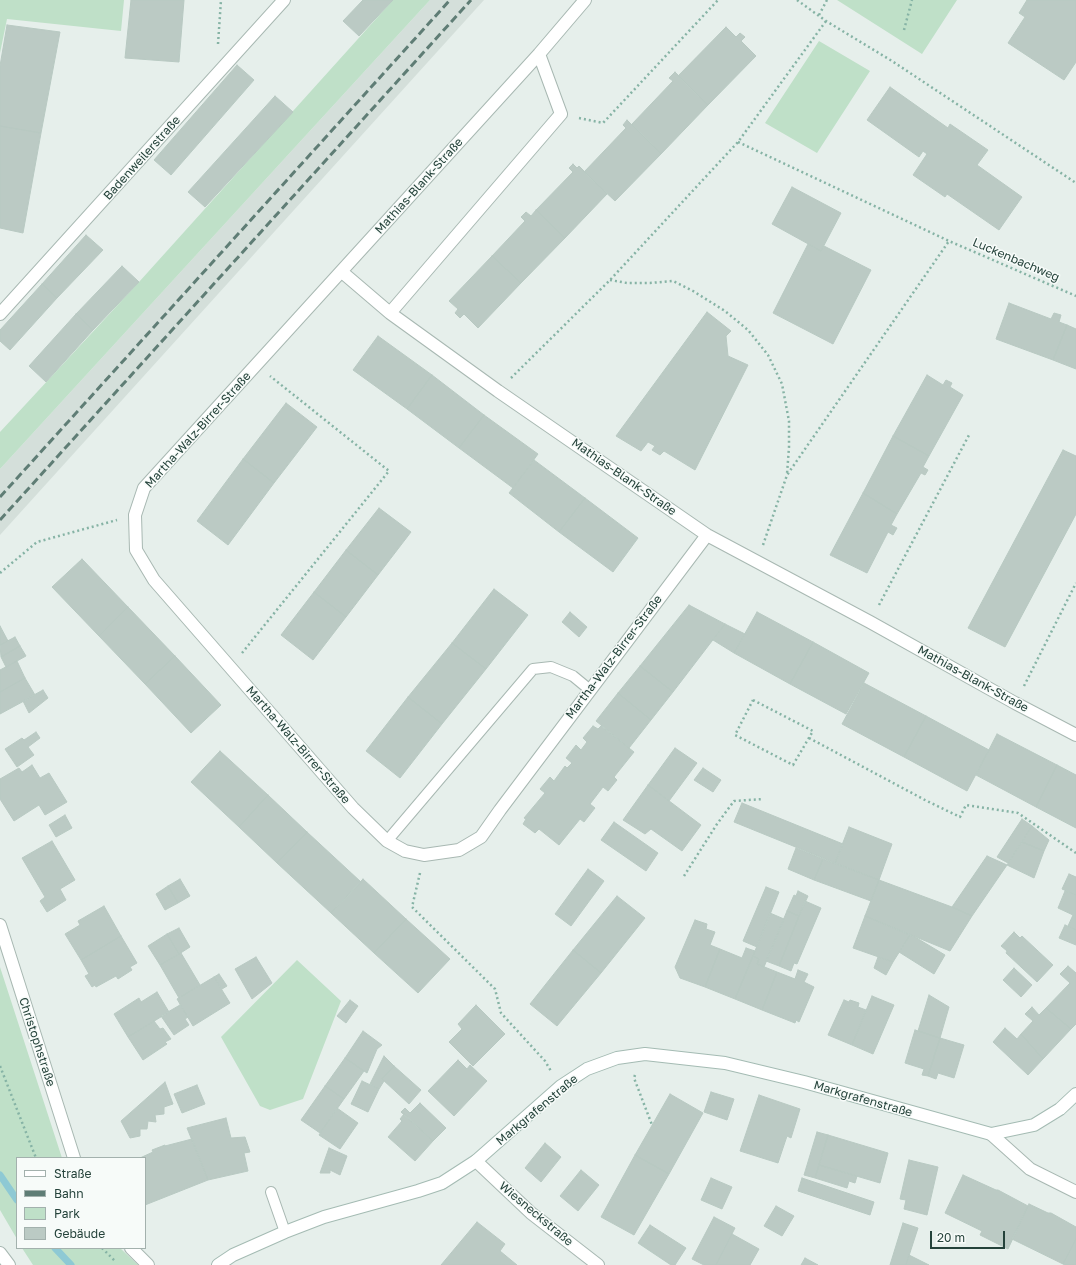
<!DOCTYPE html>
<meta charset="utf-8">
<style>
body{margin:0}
#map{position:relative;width:1076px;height:1265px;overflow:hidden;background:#e6efeb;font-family:"Golos Text",sans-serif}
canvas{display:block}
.legend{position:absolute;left:16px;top:1157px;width:130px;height:92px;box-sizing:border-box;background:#f7fbf9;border:1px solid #a3b1ad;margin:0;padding:5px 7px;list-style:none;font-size:12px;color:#24423a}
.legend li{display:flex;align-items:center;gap:8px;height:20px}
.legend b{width:20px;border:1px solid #a3b1ad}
.scale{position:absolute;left:930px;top:1231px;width:75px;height:18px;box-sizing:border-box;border:2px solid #24423a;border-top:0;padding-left:5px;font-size:12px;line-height:14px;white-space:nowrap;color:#24423a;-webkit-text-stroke:3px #f7fbf9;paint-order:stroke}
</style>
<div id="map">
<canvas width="1076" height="1265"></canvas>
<ul class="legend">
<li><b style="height:5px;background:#fff"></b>Straße</li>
<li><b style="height:5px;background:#5f7d75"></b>Bahn</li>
<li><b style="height:11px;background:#bfe0c8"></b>Park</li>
<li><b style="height:11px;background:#bbcac4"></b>Gebäude</li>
</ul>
<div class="scale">20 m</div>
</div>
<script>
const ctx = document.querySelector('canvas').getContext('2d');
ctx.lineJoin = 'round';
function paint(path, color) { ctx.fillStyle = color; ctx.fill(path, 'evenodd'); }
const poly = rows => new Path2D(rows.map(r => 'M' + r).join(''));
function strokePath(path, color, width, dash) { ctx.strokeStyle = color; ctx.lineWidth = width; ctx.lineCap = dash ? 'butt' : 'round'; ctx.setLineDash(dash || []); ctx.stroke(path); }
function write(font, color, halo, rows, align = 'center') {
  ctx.font = font + ' "Golos Text",sans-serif'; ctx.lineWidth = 3; ctx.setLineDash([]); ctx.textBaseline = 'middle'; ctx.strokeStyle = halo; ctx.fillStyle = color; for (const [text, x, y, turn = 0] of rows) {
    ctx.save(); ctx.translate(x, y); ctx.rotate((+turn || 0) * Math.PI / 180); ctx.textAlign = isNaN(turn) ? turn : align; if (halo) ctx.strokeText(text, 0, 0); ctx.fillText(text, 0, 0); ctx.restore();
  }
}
const built = poly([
 [430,0,484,0,0,535,0,469]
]);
const green = poly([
 [0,0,124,0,121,31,7,19,0,53],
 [393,0,430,0,0,469,0,432,139,282],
 [837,0,957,0,922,54],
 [819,41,870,71,817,153,765,123],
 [297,960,341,1001,303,1099,270,1110,260,1106,221,1037],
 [0,967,62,1158,17,1158,17,1239,0,1210],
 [22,1248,120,1248,138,1265,33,1265]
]);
const stream = poly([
 [0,1175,17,1200],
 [55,1248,71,1265]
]);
const building = poly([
 [131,0,184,0,179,62,125,58,131,0],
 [363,0,393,0,359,36,343,21,363,0],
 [1027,0,1076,0,1076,62,1064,80,1008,43,1025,17,1019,13,1027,0],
 [7,25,60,32,41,133,0,126,0,66,7,25],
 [726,27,736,37,740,33,745,37,741,41,756,56,708,105,678,76,726,27],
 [237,65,254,80,171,175,154,160,237,65],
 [675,72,708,105,661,154,632,124,673,81,669,78,675,72],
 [890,87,948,128,950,124,988,150,977,165,1022,197,999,230,947,194,945,197,913,175,927,154,923,151,919,157,867,120,890,87],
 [275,96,293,112,205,207,188,192,275,96],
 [627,120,661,154,615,201,584,172,626,128,623,125,627,120],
 [0,126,41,133,23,233,0,228,0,126],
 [573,164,577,168,579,166,607,194,565,238,536,210,573,172,569,168,573,164],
 [792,187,841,213,821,251,772,224,792,187],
 [536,210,565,238,521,283,492,256,525,221,521,217,526,212,531,216,536,210],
 [86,235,103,250,57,298,42,284,86,235],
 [808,244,821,251,824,246,871,270,833,344,773,313,808,244],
 [492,256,521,283,478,328,464,314,460,318,455,313,458,309,449,301,492,256],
 [122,266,139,282,93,330,76,314,122,266],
 [42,284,57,298,10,350,0,341,0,330,42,284],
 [1009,303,1051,319,1054,313,1061,315,1059,322,1067,325,1053,360,996,339,1009,303],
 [707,312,731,331,726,336,728,356,748,365,695,470,664,451,660,455,652,450,655,446,648,442,641,451,616,436,707,312],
 [76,314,93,330,46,382,29,366,76,314],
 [1067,325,1076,329,1076,369,1053,360,1067,325],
 [378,336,432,375,407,409,353,370,378,336],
 [432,375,484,415,459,448,407,409,432,375],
 [927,375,943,385,946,380,952,383,950,387,963,395,929,456,893,436,927,375],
 [286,403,317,427,274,483,243,459,286,403],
 [484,415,538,454,513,488,459,448,484,415],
 [893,436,929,456,923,467,928,470,925,475,921,473,897,514,863,493,893,436],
 [1063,450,1076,456,1076,514,1005,647,968,628,1063,450],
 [243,459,274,483,228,545,197,521,243,459],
 [534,460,585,498,559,532,509,493,534,460],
 [863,493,897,514,891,525,897,528,893,535,888,532,867,573,830,555,863,493],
 [585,498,638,538,613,572,559,532,585,498],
 [379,508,411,532,378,575,346,550,379,508],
 [346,550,378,575,346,617,314,592,346,550],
 [82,559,128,607,99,636,52,587,82,559],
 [494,589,528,615,486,669,452,643,494,589],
 [314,592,346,617,313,660,281,635,314,592],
 [689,605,725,624,673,692,640,666,689,605],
 [128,607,175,656,145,684,99,636,128,607],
 [570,612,587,627,579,637,562,622,570,612],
 [757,612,813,642,790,684,734,653,757,612],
 [725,624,745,634,734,653,713,640,725,624],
 [0,626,8,641,0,645,0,626],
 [15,637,20,646,1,657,0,645,15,637],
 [813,642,869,673,846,714,790,684,813,642],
 [452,643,486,669,442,724,408,697,452,643],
 [20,646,26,656,6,667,1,657,20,646],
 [175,656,221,705,191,733,145,684,175,656],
 [17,661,25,678,0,692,0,670,17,661],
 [640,666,673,692,651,720,618,693,640,666],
 [25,678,35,695,0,714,0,692,25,678],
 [864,683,926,716,904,757,842,724,864,683],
 [43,690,48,698,29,713,23,701,43,690],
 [618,693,651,720,629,748,596,721,618,693],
 [408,697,442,724,400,778,366,751,408,697],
 [926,716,989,750,967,791,904,757,926,716],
 [593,726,598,729,601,726,634,752,614,777,617,780,608,791,603,787,590,804,595,808,584,822,580,819,559,845,539,829,535,833,523,824,526,819,524,818,545,793,540,789,550,777,554,781,565,766,567,768,572,763,566,758,576,745,581,750,587,742,583,738,593,726],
 [36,732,40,738,28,747,34,755,17,767,5,749,22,738,24,740,36,732],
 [997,734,1057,765,1036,807,976,775,997,734],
 [675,748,697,763,669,801,648,785,675,748],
 [220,751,268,795,239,827,191,782,220,751],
 [32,765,40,778,49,773,67,802,45,815,39,805,14,821,0,799,0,779,19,768,22,772,32,765],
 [1057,765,1076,775,1076,828,1036,807,1057,765],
 [703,768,721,780,713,792,694,780,703,768],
 [648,785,701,825,682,851,651,829,645,834,623,820,648,785],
 [268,795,307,832,277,863,239,827,268,795],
 [742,803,843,844,835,863,734,822,742,803],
 [65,815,72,828,56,837,49,825,65,815],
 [1022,819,1032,826,1008,863,997,857,1022,819],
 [614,822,658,853,646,871,601,840,614,822],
 [1032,826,1049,840,1044,851,1022,842,1032,826],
 [849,827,892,844,879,880,835,863,849,827],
 [307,832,361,882,331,913,277,863,307,832],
 [52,841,75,880,60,889,66,900,47,912,40,901,45,897,22,858,52,841],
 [1022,842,1044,851,1034,878,1007,865,1022,842],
 [796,848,823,859,814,880,788,869,796,848],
 [987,856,1007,865,972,916,952,907,987,856],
 [823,859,879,880,871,901,814,880,823,859],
 [588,869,604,881,571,926,555,914,588,869],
 [1069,874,1076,877,1076,895,1062,889,1069,874],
 [180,879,190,896,178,903,168,886,180,879],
 [363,879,406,919,374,953,331,913,363,879],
 [879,880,952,907,972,916,950,951,865,916,879,880],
 [168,886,178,903,165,910,156,894,168,886],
 [766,887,779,892,757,947,743,941,766,887],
 [798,891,808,896,799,916,787,911,794,895,796,896,798,891],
 [1065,891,1076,895,1076,930,1068,926,1073,915,1058,908,1065,891],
 [617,896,645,918,601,973,573,950,617,896],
 [805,901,821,908,797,964,794,963,791,971,779,966,805,901],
 [104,906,121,936,81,960,65,934,80,925,78,921,104,906],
 [787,911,799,916,779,966,766,961,787,911],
 [770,913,784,919,764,967,757,964,759,959,753,956,770,913],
 [865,916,910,935,893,962,853,948,865,916],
 [406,919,450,959,418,993,374,953,406,919],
 [695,920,707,924,706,929,715,932,710,945,720,949,705,987,680,978,675,967,695,920],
 [1065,925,1076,930,1076,945,1059,938,1065,925],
 [179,928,190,947,179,954,167,934,179,928],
 [1014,932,1020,938,1022,936,1053,965,1037,982,1006,953,1007,951,1001,946,1014,932],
 [167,934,179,954,160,965,148,946,167,934],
 [910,935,915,937,945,955,934,974,899,952,910,935],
 [121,936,137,963,130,967,132,970,118,979,116,976,96,987,95,985,92,987,85,976,89,974,81,960,121,936],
 [746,948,755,951,735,999,705,987,720,949,742,958,746,948],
 [573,950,601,973,557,1026,530,1004,573,950],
 [181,953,200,985,179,998,160,965,181,953],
 [753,956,759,959,757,964,777,972,762,1010,735,999,753,956],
 [256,957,272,983,252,999,235,969,256,957],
 [878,957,893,962,886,975,874,968,878,957],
 [1068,966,1076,973,1076,1024,1071,1029,1046,1008,1070,983,1060,974,1068,966],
 [1014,968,1032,985,1021,997,1003,980,1014,968],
 [798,970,808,974,804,982,814,987,799,1022,796,1020,795,1023,762,1010,777,972,795,979,798,970],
 [219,974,227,986,222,989,214,977,219,974],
 [214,977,230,1003,193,1026,177,999,214,977],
 [157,992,169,1012,128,1037,114,1014,139,998,141,1002,157,992],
 [929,995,949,1007,940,1038,918,1031,929,995],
 [872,996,894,1005,873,1054,852,1045,872,996],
 [350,1000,358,1006,346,1023,337,1016,350,1000],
 [844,1000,849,1002,850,1000,859,1003,858,1007,866,1010,852,1045,828,1035,844,1000],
 [180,1005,188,1017,185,1019,189,1025,174,1035,161,1016,180,1005],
 [476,1005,505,1034,473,1066,449,1042,462,1029,458,1024,476,1005],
 [1032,1007,1039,1015,1046,1008,1071,1029,1043,1059,1021,1034,1033,1021,1025,1014,1032,1007],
 [154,1021,160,1029,163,1028,171,1039,165,1042,167,1044,143,1060,128,1037,154,1021],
 [1005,1028,1017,1039,1021,1034,1043,1059,1028,1075,993,1042,1005,1028],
 [915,1030,940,1038,928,1076,922,1075,924,1069,905,1063,915,1030],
 [363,1031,382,1045,377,1049,367,1073,345,1058,363,1031],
 [940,1038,964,1045,954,1078,938,1073,936,1079,928,1076,940,1038],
 [384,1056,394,1066,382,1079,384,1081,379,1089,370,1084,384,1056],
 [345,1058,364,1071,344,1099,325,1086,345,1058],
 [458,1060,467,1069,470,1065,487,1081,454,1116,428,1091,458,1060],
 [394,1066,421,1090,409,1104,382,1079,394,1066],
 [362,1081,379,1089,368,1112,351,1104,362,1081],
 [165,1082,173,1104,164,1107,164,1114,155,1115,156,1122,148,1121,147,1129,140,1129,140,1136,130,1138,121,1121,165,1082],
 [197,1085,205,1104,182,1113,174,1094,197,1085],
 [325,1086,344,1099,320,1133,301,1120,325,1086],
 [711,1092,734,1099,727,1120,704,1112,711,1092],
 [670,1094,703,1113,669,1174,635,1155,670,1094],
 [759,1095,800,1109,791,1138,787,1136,778,1163,740,1151,759,1095],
 [420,1103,446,1128,433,1141,401,1112,405,1108,410,1113,420,1103],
 [337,1108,358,1123,340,1149,319,1135,337,1108],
 [404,1114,433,1141,415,1161,388,1137,402,1121,400,1119,404,1114],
 [226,1118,231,1138,245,1137,250,1152,244,1153,248,1171,208,1180,187,1128,226,1118],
 [817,1132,828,1135,815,1178,804,1175,817,1132],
 [828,1135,888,1153,880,1183,819,1165,828,1135],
 [192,1139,208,1180,145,1205,145,1158,140,1158,153,1152,152,1150,165,1145,165,1146,192,1139],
 [545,1143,561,1157,541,1182,525,1168,545,1143],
 [329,1148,347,1156,340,1175,330,1170,330,1173,320,1173,329,1148],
 [635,1155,669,1174,634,1235,601,1217,635,1155],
 [909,1160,938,1167,927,1215,904,1209,906,1200,900,1199,909,1160],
 [819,1165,857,1176,855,1183,849,1181,847,1188,815,1178,819,1165],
 [581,1170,599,1185,578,1211,560,1196,581,1170],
 [963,1175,996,1190,998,1190,1028,1206,1008,1249,980,1235,982,1231,945,1213,963,1175],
 [711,1178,732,1187,722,1209,701,1200,711,1178],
 [802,1178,874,1202,870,1215,798,1191,802,1178],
 [1029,1204,1048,1213,1051,1213,1076,1227,1076,1239,1063,1264,1012,1239,1029,1204],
 [776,1206,794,1216,782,1236,764,1226,776,1206],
 [714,1217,735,1228,716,1265,704,1265,692,1259,714,1217],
 [477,1222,505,1244,500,1251,517,1265,441,1265,477,1222],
 [903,1223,918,1228,906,1265,890,1265,903,1223],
 [650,1225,686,1248,675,1265,671,1265,638,1243,650,1225],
 [732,1234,759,1249,750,1265,716,1265,732,1234],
 [1076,1239,1076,1265,1065,1265,1063,1264,1076,1239],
 [909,1255,929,1265,906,1265,909,1255],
 [805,1258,818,1265,801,1265,805,1258]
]);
const path = poly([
 [797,0,826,21,892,61,1076,183],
 [819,15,827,0],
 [904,30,912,0],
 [218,44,221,0],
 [579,118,603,123,718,0],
 [738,142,949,241,1076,296],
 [610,280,627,283,650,283,673,281,693,291,725,311,748,330,768,355,782,384,789,421,789,447,787,474],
 [511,378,610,280,738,142,826,21],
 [763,545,787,475,949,241],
 [0,573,37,542,117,520],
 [879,605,969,435],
 [242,653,389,471,270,376],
 [1024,686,1076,583],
 [753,700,813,731,793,765,735,735,753,700],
 [809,738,925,800,960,817,966,805,1018,813,1076,853],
 [420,873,412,907,495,989,501,1013,545,1061,551,1071],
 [684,876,717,824,734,801,763,799],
 [0,1066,36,1158],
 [635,1075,634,1078,652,1125],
 [102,1248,116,1262]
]);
const lane = poly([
 [387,841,533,669,551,667,573,676,590,690],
 [271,1192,285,1232]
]);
const street = poly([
 [585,0,539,54,144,488,135,515,136,550,154,580,353,808,387,841,405,851,424,855,459,850,481,837,500,810,707,535],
 [342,272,390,313,498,391,707,535,870,622,1015,703,1076,735],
 [390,313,561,114,539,54],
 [0,314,284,0],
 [0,925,74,1158],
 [991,1134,1030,1169,1076,1192],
 [476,1161,531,1213,598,1265],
 [131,1248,148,1265],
 [0,1253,9,1265]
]);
const secondary = poly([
 [218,1265,233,1255,285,1232,324,1217,418,1191,442,1183,476,1161,561,1086,587,1069,617,1058,645,1054,725,1063,804,1082,991,1134,1034,1125,1060,1109,1076,1094]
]);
const rail = poly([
 [0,497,450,0],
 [0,520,471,0]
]);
const streetNames = [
 ["Badenweilerstraße",142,158,-48],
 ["Mathias-Blank-Straße",419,186,-48],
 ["Luckenbachweg",1016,260,23],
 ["Martha-Walz-Birrer-Straße",198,430,-48],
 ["Mathias-Blank-Straße",624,477,35],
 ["Martha-Walz-Birrer-Straße",614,657,-53],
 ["Mathias-Blank-Straße",973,679,29],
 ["Martha-Walz-Birrer-Straße",298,745,49],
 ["Christophstraße",37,1042,72],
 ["Markgrafenstraße",863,1099,16],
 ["Markgrafenstraße",537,1110,-40],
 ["Wiesneckstraße",536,1214,40]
];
paint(built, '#d4dfda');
paint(green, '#bfe0c8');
strokePath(stream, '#8ec9d4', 7);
paint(building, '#bbcac4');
strokePath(building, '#b8c9c2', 1);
strokePath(lane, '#a8b8b2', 12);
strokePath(street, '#a8b8b2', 14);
strokePath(secondary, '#a4bbb3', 14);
strokePath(path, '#86b3a5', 2.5, [2, 3]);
strokePath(lane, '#fff', 10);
strokePath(street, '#fff', 12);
strokePath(secondary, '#fff', 12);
strokePath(rail, '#5f7d75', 3, [8, 4]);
write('12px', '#24423a', '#f7fbf9', streetNames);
</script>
